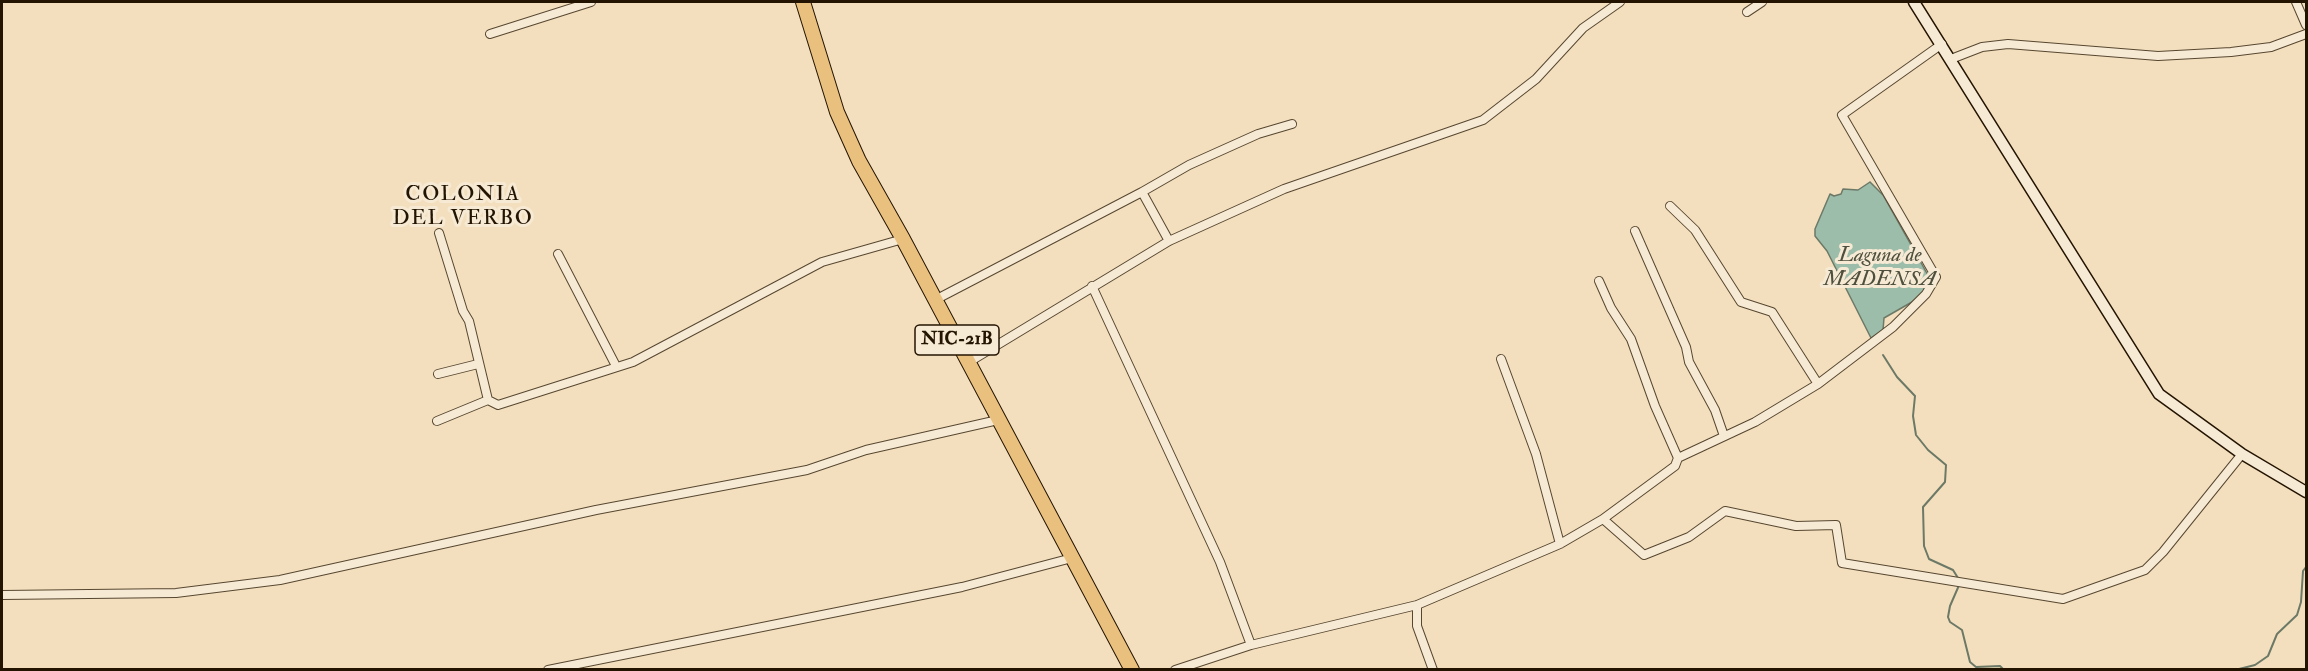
<!DOCTYPE html>
<style>
body{margin:0}
#map{position:relative;width:2308px;height:671px;overflow:hidden;background:#f3dfbd;font-family:"IM FELL Double Pica",serif}
canvas{display:block}
.frame{position:absolute;inset:0;border:3px solid #231402;pointer-events:none}
</style>
<div id="map">
<canvas width="2308" height="671"></canvas>
<div class="frame"></div>
</div>
<script>
const ctx = document.querySelector('canvas').getContext('2d');
ctx.lineJoin = 'round';
function paint(path, color) { ctx.fillStyle = color; ctx.fill(path, 'evenodd'); }
const poly = rows => new Path2D(rows.map(r => 'M' + r).join(''));
function strokePath(path, color, width, dash) { ctx.strokeStyle = color; ctx.lineWidth = width; ctx.lineCap = dash ? 'butt' : 'round'; ctx.setLineDash(dash || []); ctx.stroke(path); }
function write(font, color, halo, rows, align = 'center') {
  ctx.font = font + ' "IM FELL Double Pica",serif'; ctx.lineWidth = 6; ctx.setLineDash([]); ctx.textBaseline = 'middle'; ctx.strokeStyle = halo; ctx.fillStyle = color; for (const [text, x, y, turn = 0] of rows) {
    ctx.save(); ctx.translate(x, y); ctx.rotate((+turn || 0) * Math.PI / 180); ctx.textAlign = isNaN(turn) ? turn : align; if (halo) ctx.strokeText(text, 0, 0); ctx.fillText(text, 0, 0); ctx.restore();
  }
}
const water = poly([
 [1870,182,1883,195,1929,277,1924,291,1912,302,1884,318,1883,330,1871,338,1827,251,1815,236,1815,229,1830,194,1834,196,1841,194,1843,189,1858,190,1870,182]
]);
const stream = poly([
 [1883,355,1897,377,1915,396,1913,416,1916,435,1928,450,1946,465,1945,482,1923,507,1924,546,1929,559,1953,570,1958,578],
 [1960,583,1950,606,1948,617,1950,622,1962,630,1970,662,1976,667,2000,666,2004,670],
 [2235,670,2255,665,2268,656,2277,634,2297,615,2301,602,2303,571,2306,567]
]);
const street = poly([
 [2296,2,2306,25],
 [1747,12,1762,2],
 [490,34,591,2],
 [1951,59,1982,47,2008,44,2158,56,2231,52,2271,47,2306,34],
 [1142,192,1189,165,1258,134,1292,124],
 [1670,206,1695,230,1741,302,1772,312,1818,384],
 [1635,231,1686,347,1689,362,1715,410,1724,436],
 [439,233,463,311,469,321,488,400,498,405,633,362,822,262,903,239],
 [558,254,616,366],
 [1599,281,1611,308,1631,339,1655,406,1678,458],
 [1092,286,1220,562,1251,645],
 [935,300,1142,192,1169,241],
 [1501,359,1536,454,1560,544],
 [969,362,1169,241,1284,189,1483,120,1536,79,1583,28,1620,2],
 [438,374,478,364],
 [437,421,488,400],
 [1603,519,1675,466,1678,458,1755,422,1818,384,1893,327,1926,294,1936,277,1842,115,1942,44],
 [2,595,176,593,280,580,596,510,807,470,866,450,998,420],
 [1417,605,1417,626,1433,670],
 [548,670,962,587,1072,558],
 [1175,670,1251,645,1417,605,1560,544,1603,519,1644,555,1689,537,1725,511,1796,526,1836,525,1842,563,2063,599,2145,570,2163,552,2242,454]
]);
const secondary = poly([
 [1914,2,2159,394,2242,454,2306,492]
]);
const highway = poly([
 [803,2,837,112,859,161,903,239,1132,670]
]);
const shields = [
 [957,340,84]
];
const shieldNames = [
 ["NIC-21B",957,340]
];
const neighbourhoodNames = [
 ["COLONIA",463,195],
 ["DEL VERBO",463,219]
];
const waterNames = [
 ["Laguna de",1880,256],
 ["MADENSA",1880,280]
];
paint(water, '#9dbdab');
strokePath(water, '#6c7967', 1.5);
strokePath(stream, '#6c7967', 2);
strokePath(street, '#574731', 10);
strokePath(secondary, '#231402', 13);
strokePath(highway, '#231402', 16);
strokePath(street, '#f7ead4', 8);
strokePath(secondary, '#f7ead4', 10);
strokePath(highway, '#eac07e', 14);
for (const [x, y, w] of shields) { const box = new Path2D(); box.roundRect(x - w / 2, y - 15, w, 30, 4.5); ctx.fillStyle = '#f7ead4'; ctx.fill(box); strokePath(box, '#231402', 1.5); }
write('bold 18px', '#231402', null, shieldNames);
ctx.letterSpacing = '1.5px';
write('21px', '#231402', '#f7ead4', neighbourhoodNames);
ctx.letterSpacing = '0px';
write('italic 21px', '#4e4f3d', '#f7ead4', waterNames);
</script>
